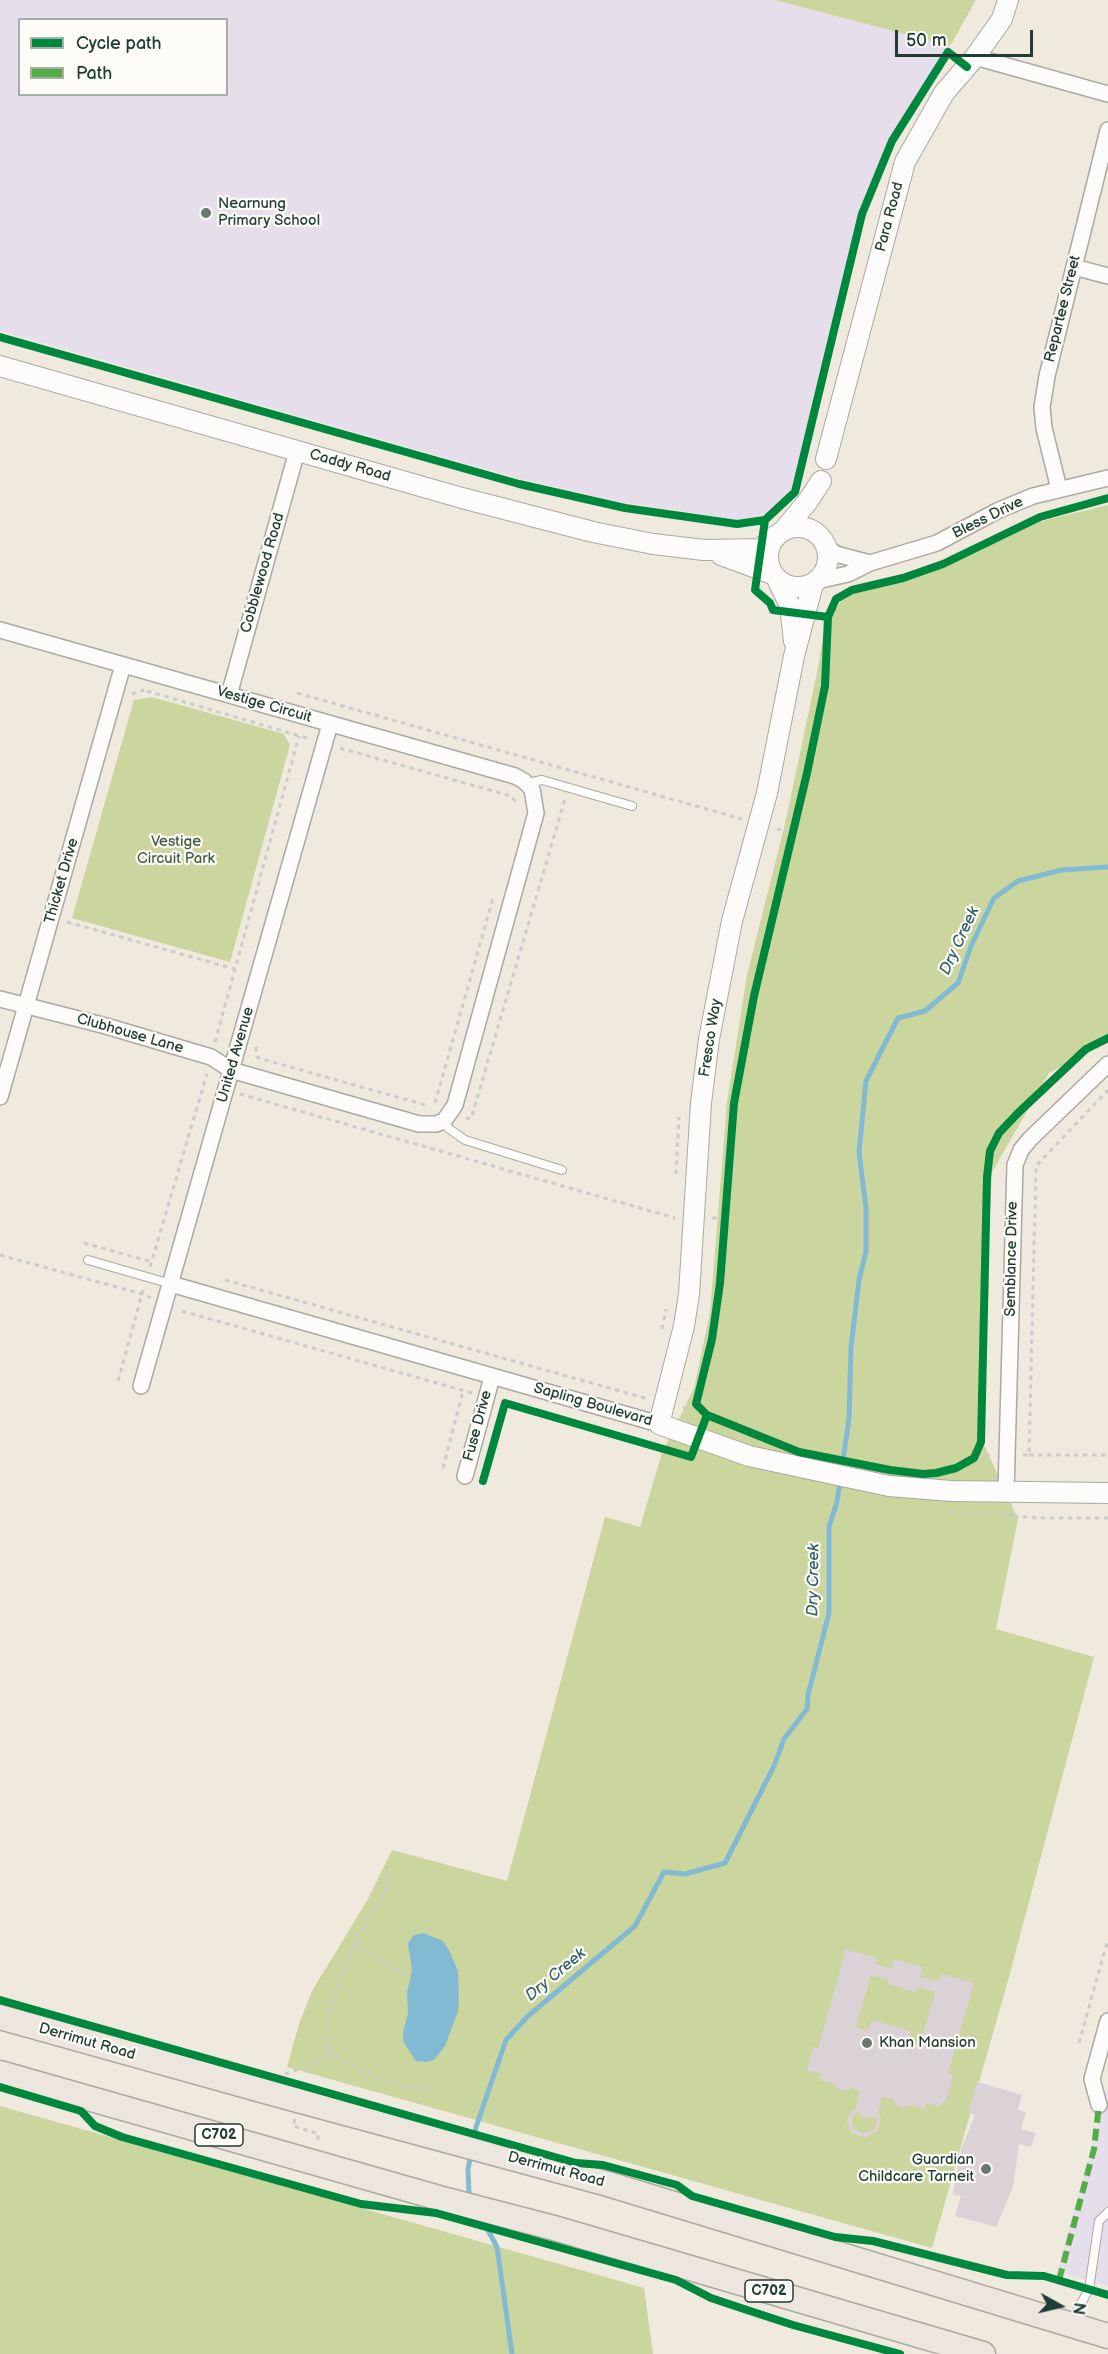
<!DOCTYPE html>
<style>
body{margin:0}
#map{position:relative;width:1108px;height:2354px;overflow:hidden;background:#f0e9de;font-family:"Balsamiq Sans",sans-serif}
canvas{display:block}
.legend{position:absolute;left:18px;top:18px;width:210px;height:78px;box-sizing:border-box;background:#fdfcf7;border:2px solid #a4b0a9;margin:0;padding:8px 10px;list-style:none;font-size:18px;color:#1f3d34}
.legend li{display:flex;align-items:center;gap:12px;height:30px}
.legend b{width:30px;border:2px solid #a4b0a9}
.north{position:absolute;left:1030px;top:2276px;width:60px;height:60px;-webkit-text-stroke:4px #fdfcf7;paint-order:stroke;rotate:98deg;font-size:16px;font-weight:700;line-height:24px;text-align:center;color:#1f3d34}
.north::after{content:'';display:block;margin:auto;width:21px;height:27px;background:#1f3d34;clip-path:polygon(50% 0,100% 100%,50% 72%,0 100%)}
.scale{position:absolute;left:895px;top:30px;width:138px;height:27px;box-sizing:border-box;border:3px solid #1f3d34;border-top:0;padding-left:8px;font-size:18px;line-height:21px;white-space:nowrap;color:#1f3d34;-webkit-text-stroke:4px #fdfcf7;paint-order:stroke}
</style>
<div id="map">
<canvas width="1108" height="2354"></canvas>
<ul class="legend">
<li><b style="height:8px;background:#00873e"></b>Cycle path</li>
<li><b style="height:8px;background:#52ad45"></b>Path</li>
</ul>
<div class="north">N</div>
<div class="scale">50 m</div>
</div>
<script>
const ctx = document.querySelector('canvas').getContext('2d');
ctx.lineJoin = 'round';
function paint(path, color) { ctx.fillStyle = color; ctx.fill(path, 'evenodd'); }
const poly = rows => new Path2D(rows.map(r => 'M' + r).join(''));
function strokePath(path, color, width, dash) { ctx.strokeStyle = color; ctx.lineWidth = width; ctx.lineCap = dash ? 'butt' : 'round'; ctx.setLineDash(dash || []); ctx.stroke(path); }
function write(font, color, halo, rows, align = 'center') {
  ctx.font = font + ' "Balsamiq Sans",sans-serif'; ctx.lineWidth = 4.5; ctx.setLineDash([]); ctx.textBaseline = 'middle'; ctx.strokeStyle = halo; ctx.fillStyle = color; for (const [text, x, y, turn = 0] of rows) {
    ctx.save(); ctx.translate(x, y); ctx.rotate((+turn || 0) * Math.PI / 180); ctx.textAlign = isNaN(turn) ? turn : align; if (halo) ctx.strokeText(text, 0, 0); ctx.fillText(text, 0, 0); ctx.restore();
  }
}
const built = poly([
 [0,0,775,0,950,46,906,113,872,184,854,241,797,479,792,491,784,502,773,511,754,519,739,520,618,501,521,479,0,331],
 [20,20,226,20,226,94,20,94],
 [1108,2088,1108,2286,1057,2272]
]);
const green = poly([
 [775,0,976,0,950,46],
 [1108,505,1108,1043,1049,1073,992,1172,979,1434,1018,1519,996,1629,1094,1657,1009,1977,932,2248,287,2067,299,2024,312,1991,368,1899,392,1850,507,1881,605,1517,640,1527,662,1453,694,1388,710,1313,727,1102,747,975,785,824,818,668,825,624,845,596,897,579,1038,522],
 [152,697,284,734,290,745,230,962,72,918,134,700],
 [0,2106,644,2288,653,2354,0,2354]
]);
const water = poly([
 [423,1933,443,1941,449,1950,458,1971,459,2000,458,2011,445,2046,434,2060,426,2062,416,2061,404,2043,403,2032,408,2014,407,1992,412,1971,408,1943,414,1935]
]);
const stream = poly([
 [473,2142,476,2127,506,2040,528,2016,635,1926,664,1872,685,1874,725,1863,774,1766,784,1739,807,1709,808,1695,829,1613,829,1527,837,1502,849,1419,851,1347,859,1280,866,1251,866,1208,859,1152,866,1081,898,1018,925,1011,958,983,971,946,994,898,1018,881,1062,870,1108,867],
 [471,2154,468,2169,469,2193,472,2198],
 [481,2217,497,2247,512,2354]
]);
const building = poly([
 [846,1949,877,1958,876,1964,891,1969,894,1959,923,1967,920,1977,939,1982,941,1974,974,1983,948,2073,953,2075,945,2103,942,2102,940,2107,926,2103,925,2109,911,2105,903,2108,896,2105,892,2099,882,2097,878,2112,881,2119,878,2130,865,2138,852,2133,847,2121,849,2115,856,2107,860,2091,851,2088,846,2091,837,2089,835,2084,819,2080,821,2074,807,2070,813,2047,818,2048],
 [871,1975,889,1980,888,1984,915,1992,917,1987,935,1992,920,2045,908,2042,911,2031,872,2020,868,2031,856,2027],
 [857,2112,862,2117,872,2118,875,2116,877,2123,873,2130,863,2134,852,2127,852,2118],
 [977,2082,1022,2095,1018,2110,1026,2112,1021,2129,1036,2133,1031,2147,1019,2144,1013,2187,996,2227,955,2216,961,2196,953,2194,960,2152,975,2115,968,2113]
]);
const path = poly([
 [147,691,310,739],
 [297,693,742,819],
 [132,694,144,690],
 [340,748,511,796,516,802],
 [777,829,793,833],
 [67,922,235,969],
 [215,1042,299,736],
 [256,1047,257,1057,262,1059,429,1106],
 [240,1094,675,1218],
 [435,1103,494,895],
 [466,1118,471,1119,565,799],
 [676,1174,679,1117],
 [712,1218,723,1218],
 [84,1243,152,1262],
 [0,1255,142,1294,151,1298],
 [150,1267,207,1074],
 [225,1280,645,1398],
 [182,1311,472,1393],
 [662,1329,666,1309],
 [118,1381,144,1287],
 [683,1408,696,1404],
 [976,1454,990,1455],
 [1023,1455,1029,1455,1036,1166,1108,1090],
 [1029,1455,1108,1455],
 [443,1468,463,1391],
 [951,1512,1045,1518,1108,1518],
 [355,1944,406,1975],
 [1079,2043,1108,1939],
 [329,2051,348,2064,386,2081,406,2087,433,2089],
 [285,2074,309,2066,326,2057,329,2051,325,2027,327,2017,357,1937,386,1890,388,1867],
 [295,2119,293,2126,319,2134,317,2141]
]);
const service = poly([
 [528,783,542,780,632,806],
 [444,1121,448,1128,465,1140,562,1170],
 [88,1260,171,1284],
 [1072,2320,1089,2289,1099,2221,1108,2212]
]);
const minor = poly([
 [975,57,1108,94],
 [1074,267,1108,276],
 [1059,489,1044,428,1042,407,1047,376,1108,130],
 [826,546,836,554,870,563],
 [817,581,848,574,870,563,937,543,997,511,1033,496,1108,478],
 [0,630,515,776,524,781,532,789,536,813,455,1105,444,1121,436,1124,419,1124,231,1070,211,1057,106,1026,0,999],
 [229,695,297,451],
 [0,1097,123,665],
 [171,1284,659,1424],
 [141,1386,330,724],
 [465,1476,492,1377],
 [1006,1492,1015,1165,1021,1150,1030,1139,1108,1064],
 [1099,2105,1092,2079,1108,2021]
]);
const tertiary = poly([
 [0,366,462,498,593,532,653,544,704,550,760,549,775,536],
 [826,459,905,162,944,93,975,57,1002,19,1008,0],
 '768 557a30 30 0 1 1 60 0a30 30 0 1 1-60 0Z',
 [784,530,808,501,821,481],
 [721,555,772,574],
 [778,581,790,606,794,641],
 [813,584,794,656,767,793,732,921,709,1039,701,1103,689,1294,684,1326,659,1424,749,1456,889,1486,951,1491,1108,1493]
]);
const primary = poly([
 [0,2017,279,2095,608,2184,1108,2336],
 [0,2073,439,2198,554,2228,983,2354]
]);
const quiet = poly([
 [1059,2280,1094,2149,1099,2105]
]);
const cycleway = poly([
 [0,337,519,484,625,508,737,524,765,520,795,492,862,214,892,141,948,52,967,67],
 [765,520,755,590,770,603,773,610,828,617,825,686,807,773,754,996,734,1103,720,1283,712,1339,696,1404,707,1415,799,1452,890,1470,923,1474,936,1473,956,1468,974,1458,981,1442,987,1177,990,1151,999,1133,1018,1113,1086,1049,1108,1038],
 [828,617,836,599,852,590,903,578,943,564,1040,517,1108,498],
 [483,1481,505,1403,691,1457,707,1415],
 [0,2000,576,2163,603,2165,677,2185,692,2196,835,2237,873,2241,1007,2275,1044,2276,1108,2295],
 [0,2087,81,2111,95,2126,122,2137,361,2204,436,2213,676,2280,711,2298,747,2310,793,2325,900,2354]
]);
const markers = [
 [206,213,6,"#687970"],
 [867,2043,6,"#687970"],
 [986,2169,6,"#687970"]
];
const shields = [
 [219,2135,48],
 [769,2291,48]
];
const shieldNames = [
 ["C702",219,2135],
 ["C702",769,2291]
];
const poiNames = [
 ["Nearnung",218,204],
 ["Primary School",218,221],
 ["Khan Mansion",879,2043],
 ["Guardian",974,2160,"right"],
 ["Childcare Tarneit",974,2177,"right"]
];
const streetNames = [
 ["Para Road",890,217,-75],
 ["Repartee Street",1063,309,-76],
 ["Caddy Road",350,466,16],
 ["Bless Drive",988,518,-26],
 ["Cobblewood Road",263,573,-74],
 ["Vestige Circuit",264,705,16],
 ["Thicket Drive",62,881,-74],
 ["Clubhouse Lane",130,1034,16],
 ["Fresco Way",711,1038,-81],
 ["United Avenue",236,1055,-74],
 ["Semblance Drive",1012,1259,-89],
 ["Sapling Boulevard",593,1405,16],
 ["Fuse Drive",478,1426,-75],
 ["Derrimut Road",87,2042,16],
 ["Derrimut Road",556,2170,15]
];
const parkNames = [
 ["Vestige",176,842],
 ["Circuit Park",176,859]
];
const waterNames = [
 ["Dry Creek",960,941,-65],
 ["Dry Creek",814,1580,-89],
 ["Dry Creek",556,1975,-40]
];
paint(built, '#e7deeb');
paint(green, '#cbd59e');
paint(water, '#82bad3');
strokePath(stream, '#82bad3', 5);
paint(building, '#dad2d6');
strokePath(service, '#aaa9a2', 10);
strokePath(minor, '#aaa9a2', 18);
strokePath(tertiary, '#aaa9a2', 22);
strokePath(primary, '#aaa9a2', 27);
strokePath(path, '#cccdca', 3, [4.5, 4.5]);
strokePath(service, '#fdfcfa', 8);
strokePath(minor, '#fdfcfa', 15);
strokePath(tertiary, '#fdfcfa', 20);
strokePath(primary, '#ede6de', 24);
strokePath(quiet, '#52ad45', 6, [12, 6]);
strokePath(cycleway, '#00873e', 8);
for (const [x, y, r, color] of markers) { const dot = new Path2D(); dot.arc(x, y, r, 0, 2 * Math.PI); ctx.fillStyle = color; ctx.fill(dot); strokePath(dot, '#fdfcf7', 2); }
for (const [x, y, w] of shields) { const box = new Path2D(); box.roundRect(x - w / 2, y - 11, w, 22, 4.5); ctx.fillStyle = '#fdfcf7'; ctx.fill(box); strokePath(box, '#1f3d34', 1.5); }
write('bold 14px', '#1f3d34', null, shieldNames);
write('15px', '#1f3d34', '#fdfcf7', poiNames, 'left');
write('15px', '#1f3d34', '#fdfcf7', streetNames);
write('15px', '#425f41', '#fdfcf7', parkNames);
write('italic 16px', '#31626a', '#fdfcf7', waterNames);
</script>
